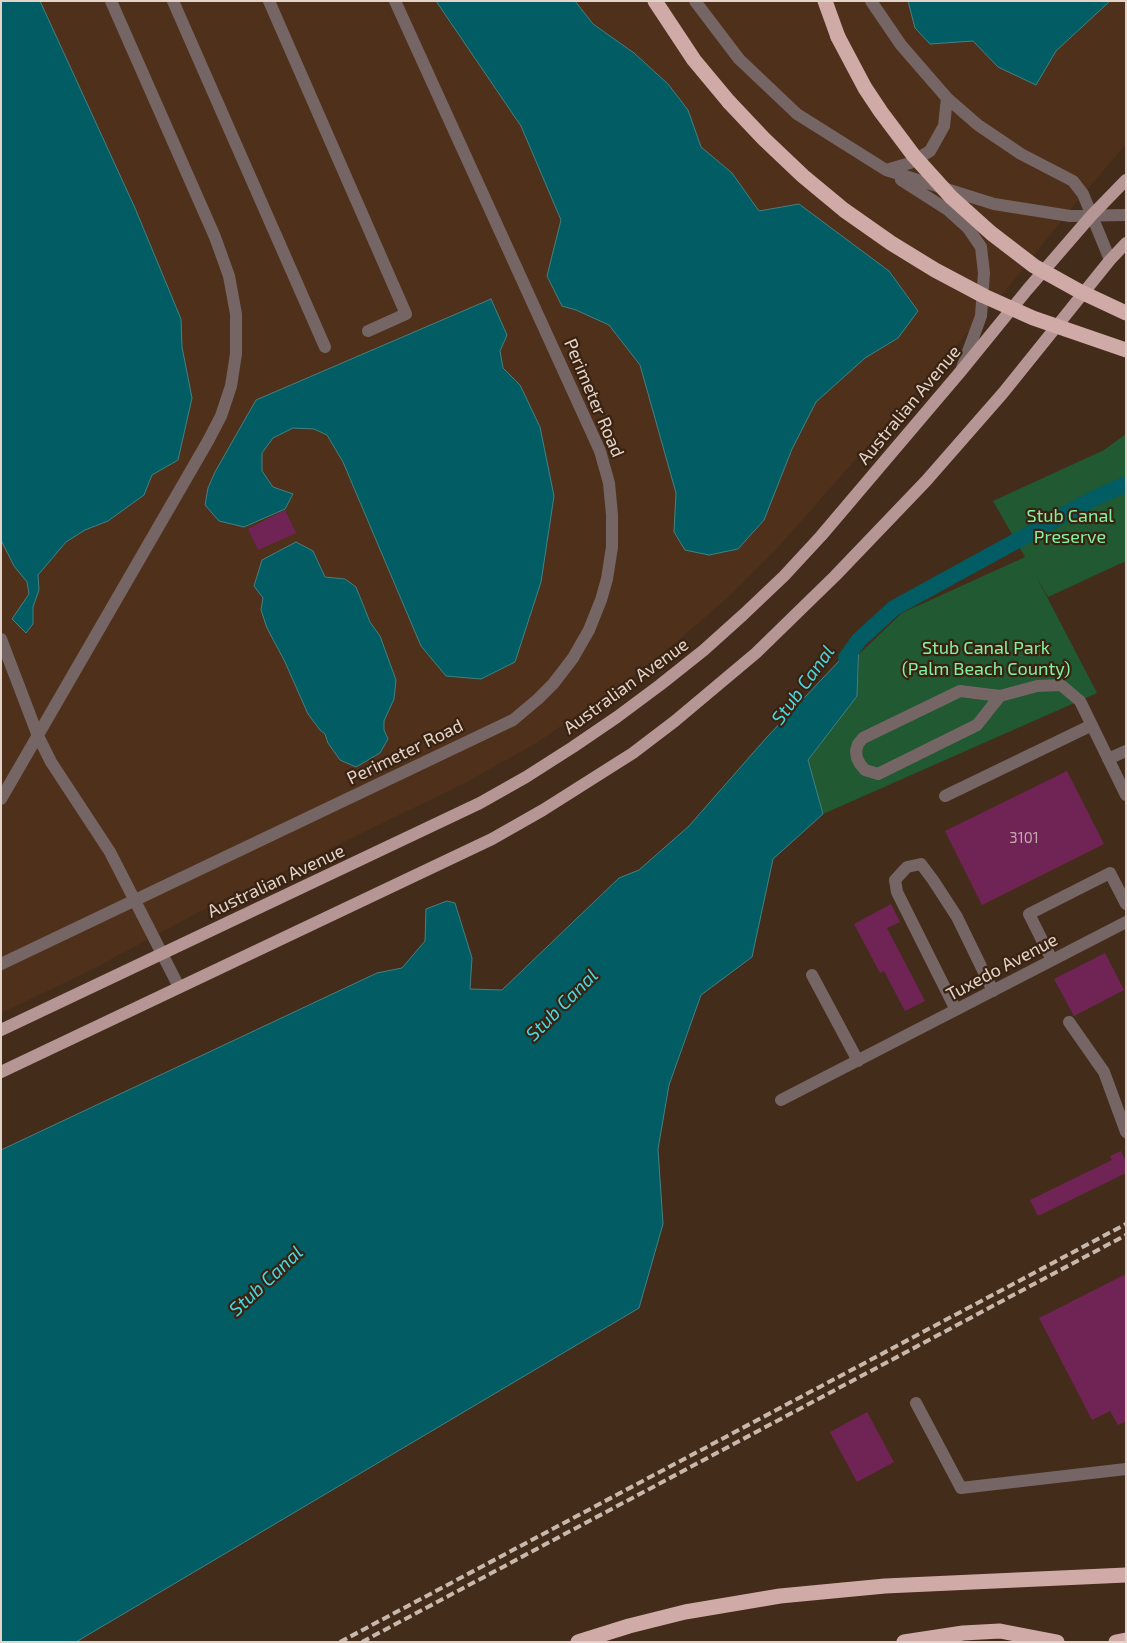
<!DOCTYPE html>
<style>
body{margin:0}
#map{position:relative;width:1127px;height:1643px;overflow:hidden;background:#442c1b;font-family:"Exo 2",sans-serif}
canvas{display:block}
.frame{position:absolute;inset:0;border:2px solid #e3d3c8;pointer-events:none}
</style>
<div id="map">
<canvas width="1127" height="1643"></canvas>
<div class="frame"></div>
</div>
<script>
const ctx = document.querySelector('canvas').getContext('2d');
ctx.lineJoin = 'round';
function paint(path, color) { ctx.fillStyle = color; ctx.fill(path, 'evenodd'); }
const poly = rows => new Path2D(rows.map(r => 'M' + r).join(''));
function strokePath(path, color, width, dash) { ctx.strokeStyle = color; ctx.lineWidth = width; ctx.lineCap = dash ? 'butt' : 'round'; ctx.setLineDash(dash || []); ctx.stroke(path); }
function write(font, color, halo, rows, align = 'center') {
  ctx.font = font + ' "Exo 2",sans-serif'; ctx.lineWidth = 4.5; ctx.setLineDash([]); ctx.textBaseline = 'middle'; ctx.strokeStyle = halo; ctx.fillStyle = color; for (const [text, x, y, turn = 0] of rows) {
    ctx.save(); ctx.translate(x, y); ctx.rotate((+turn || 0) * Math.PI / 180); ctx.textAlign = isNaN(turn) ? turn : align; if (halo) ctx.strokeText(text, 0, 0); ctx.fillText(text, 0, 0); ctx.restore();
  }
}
const built = poly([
 [1,1,1126,1,1126,144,1074,205,1010,285,779,546,727,598,675,643,636,674,538,742,465,783,195,914,91,970,1,1013]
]);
const green = poly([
 [1126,434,1126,561,1048,597,1035,574,1097,693,823,814,808,760,857,696,859,654,902,613,1025,557,993,501,1104,450]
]);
const water = poly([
 [1,1,40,1,135,208,181,319,182,347,192,398,178,460,152,475,144,495,108,521,85,530,66,542,38,575,39,590,33,607,33,624,26,633,12,619,29,594,27,582,14,566,1,540,1,1],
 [436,1,575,1,593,24,634,53,668,84,688,110,701,147,732,173,759,211,799,204,889,271,918,311,898,338,865,358,816,402,792,449,764,520,738,549,709,555,685,550,674,532,676,493,640,365,609,325,576,310,562,306,547,276,561,220,521,126,436,1],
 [908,1,1110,1,1056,51,1036,85,998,67,973,41,930,44,915,28,908,1],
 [491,299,507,335,500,351,503,368,520,385,540,427,554,496,541,582,515,662,481,679,446,676,421,646,343,462,327,435,314,429,293,428,273,438,262,453,262,471,273,487,293,494,285,509,244,527,219,521,205,505,208,488,215,472,256,400,491,299],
 [296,542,313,551,325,577,345,579,356,587,370,622,380,636,396,680,394,699,384,721,384,730,388,739,380,753,356,767,340,760,328,743,325,734,320,730,308,714,285,662,267,628,261,610,263,598,254,586,262,560,296,542],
 [859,640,857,696,808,760,823,814,773,859,752,957,701,995,669,1085,658,1149,663,1224,639,1308,76,1642,1,1642,1,1150,377,973,402,968,425,941,426,909,447,901,455,903,472,958,470,989,502,990,619,878,639,870,689,826,767,737,859,640]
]);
const canal = poly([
 [846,658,859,640,894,608,1091,500,1126,484]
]);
const building = poly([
 [285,510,296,533,258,550,248,529],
 [1067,771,1104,844,982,905,945,831],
 [891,904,900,922,887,928,925,1001,905,1011,884,971,880,973,854,924],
 [1105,953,1124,990,1074,1016,1054,979],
 [1121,1151,1126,1162,1126,1173,1038,1216,1030,1200,1112,1160,1110,1156],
 [1126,1274,1126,1421,1118,1425,1110,1411,1092,1420,1039,1318],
 [867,1412,894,1462,857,1482,830,1432]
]);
const minor = poly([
 [173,1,325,347],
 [269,1,406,314,368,331],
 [695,1,739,59,797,114,886,170,994,204,1070,216,1126,215],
 [871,1,901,45,947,98,978,125,1021,154,1073,181,1083,194,1110,260],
 [886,170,910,163,930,151,944,126,947,98],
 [901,180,948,210,968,228,981,247,984,273,981,316,962,368],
 [1,639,38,736,51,762,110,852,179,987],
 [1000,696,960,691,863,738,858,744,856,751,857,758,860,764,865,770,878,774,977,725,1000,696,1037,686,1061,685,1080,701,1126,795],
 [1108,759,1126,751],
 [945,796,1092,725],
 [1,799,208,441,221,416,231,386,236,354,236,314,229,276,215,237,111,1],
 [1052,960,1029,914,1110,873,1126,904],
 [1,964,513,720,538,699,553,684,573,658,589,630,601,600,607,579,612,547,612,515,609,483,600,451,395,1],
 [812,975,858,1061],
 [956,1010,897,892,895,880,907,867,921,864,933,880,957,917,993,991],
 [1069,1022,1104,1072,1126,1132],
 [781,1100,1126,922],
 [916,1403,961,1488,1126,1469]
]);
const major = poly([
 [1,1030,480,803,526,777,573,747,617,717,660,685,704,650,744,614,784,576,821,536,961,371,1027,290,1091,216,1126,180],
 [1,1072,492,839,543,810,633,753,675,721,756,653,835,576,926,481,1003,393,1110,260,1126,243]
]);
const highway = poly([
 [655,1,694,60,729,102],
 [825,1,838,37],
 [578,1642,629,1626,685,1612,780,1596,885,1586,1126,1575],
 [904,1642,963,1633,1000,1631,1057,1642],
 [1116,1642,1126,1640]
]);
const rail = poly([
 [340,1642,1126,1224],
 [362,1642,1126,1235]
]);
const highwayBridge = poly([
 [838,37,865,88,881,112,914,156,951,197,991,233,1034,266,1079,291,1126,313],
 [729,102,764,139,803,176,844,210,891,243,935,270,984,296,1033,318,1126,350]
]);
const numberNames = [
 ["3101",1024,838]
];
const streetNames = [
 ["Perimeter Road",594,398,67],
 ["Australian Avenue",909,405,-50],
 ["Australian Avenue",626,686,-36],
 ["Perimeter Road",405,752,-26],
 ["Australian Avenue",276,881,-25],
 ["Tuxedo Avenue",1002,967,-28]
];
const parkNames = [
 ["Stub Canal",1070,516],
 ["Preserve",1070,537],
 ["Stub Canal Park",986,648],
 ["(Palm Beach County)",986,669]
];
const waterNames = [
 ["Stub Canal",803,685,-54],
 ["Stub Canal",562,1005,-45],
 ["Stub Canal",266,1281,-43]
];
paint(built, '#4f311b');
paint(green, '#205932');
paint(water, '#015d63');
strokePath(water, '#458081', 1);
strokePath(canal, '#015d63', 16);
paint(building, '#702456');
strokePath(minor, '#756564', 12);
strokePath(major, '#b69694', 12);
strokePath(highway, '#d0aaa7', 15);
strokePath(rail, '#c8b7ab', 4, [8, 4]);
strokePath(highwayBridge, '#d0aaa7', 15);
write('15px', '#c6a7ac', null, numberNames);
write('18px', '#e3d3c8', '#392211', streetNames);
write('18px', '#82f2a2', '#392211', parkNames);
write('italic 19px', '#44d9e3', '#392211', waterNames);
</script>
